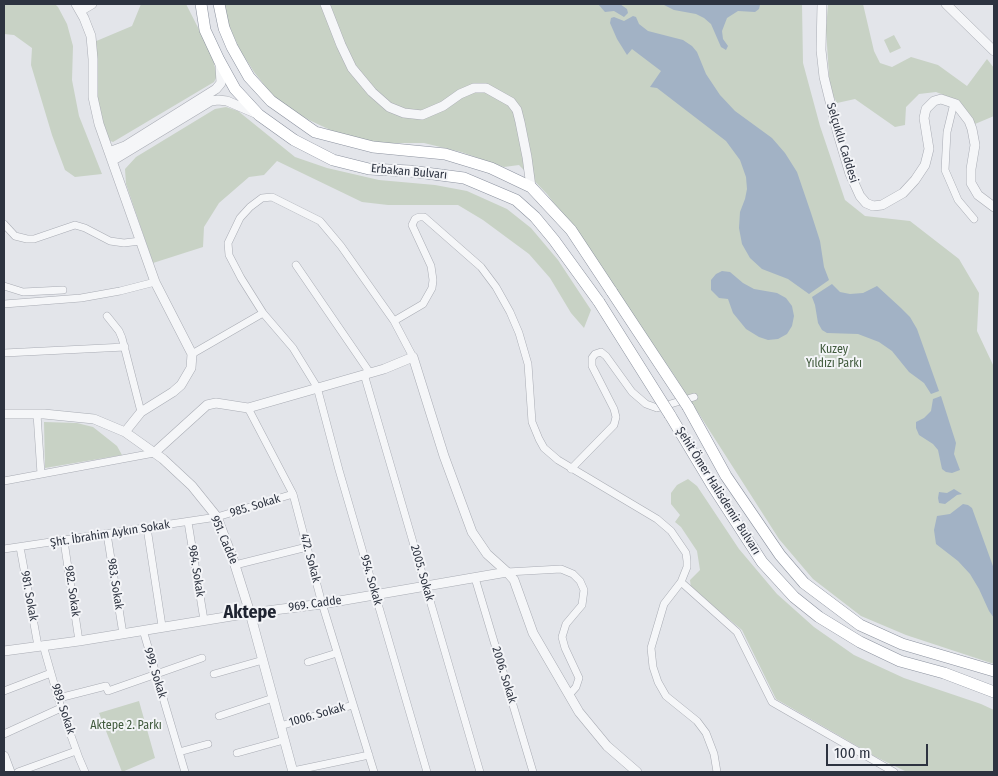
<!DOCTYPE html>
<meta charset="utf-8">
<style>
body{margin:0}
#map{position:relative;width:998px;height:776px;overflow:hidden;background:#e3e5ea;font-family:"Fira Sans Condensed",sans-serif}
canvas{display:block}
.frame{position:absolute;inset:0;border:5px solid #2d3340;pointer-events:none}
.scale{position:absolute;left:826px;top:744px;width:102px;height:22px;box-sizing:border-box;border:2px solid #2d3340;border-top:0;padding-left:6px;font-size:15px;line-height:18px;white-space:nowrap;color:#2d3340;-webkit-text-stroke:4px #f3f4f7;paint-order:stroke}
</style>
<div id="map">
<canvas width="998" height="776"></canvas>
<div class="frame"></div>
<div class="scale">100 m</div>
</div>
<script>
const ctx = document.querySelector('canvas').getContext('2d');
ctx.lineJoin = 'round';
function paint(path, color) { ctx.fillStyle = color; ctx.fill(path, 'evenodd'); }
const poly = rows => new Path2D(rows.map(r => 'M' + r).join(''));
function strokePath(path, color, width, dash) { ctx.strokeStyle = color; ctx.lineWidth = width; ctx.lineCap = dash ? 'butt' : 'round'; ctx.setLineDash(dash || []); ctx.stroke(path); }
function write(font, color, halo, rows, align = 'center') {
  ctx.font = font + ' "Fira Sans Condensed",sans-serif'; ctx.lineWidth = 4; ctx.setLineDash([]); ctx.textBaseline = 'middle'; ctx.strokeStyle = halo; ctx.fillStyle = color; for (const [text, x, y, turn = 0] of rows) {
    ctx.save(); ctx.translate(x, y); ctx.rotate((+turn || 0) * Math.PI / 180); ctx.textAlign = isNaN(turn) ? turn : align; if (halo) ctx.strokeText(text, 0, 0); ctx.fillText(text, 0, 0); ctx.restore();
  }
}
const green = poly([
 [4,4,55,4,58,7,67,24,73,46,72,80,79,116,102,174,75,177,65,170,52,135,31,65,32,48,14,35,4,34],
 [141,4,186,4,212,55,217,76,214,82,113,142,108,140,95,111,94,42,132,26],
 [222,4,802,4,803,63,820,126,845,200,865,216,910,221,959,259,979,293,977,331,994,367,994,664,906,635,861,616,813,579,779,539,674,375,585,244,547,194,519,165,504,167,461,152,424,143,376,143,341,135,309,120,288,108,273,96,254,72,240,50,226,19],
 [828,4,863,4,874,51,880,63,892,67,911,57,938,65,967,86,987,59,994,68,994,116,975,124,959,101,936,92,919,94,906,107,905,125,895,127,855,99,837,103,830,90,826,30],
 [894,35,901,48,890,53,884,40],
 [226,107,238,111,295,157,327,168,379,180,435,185,467,191,507,209,531,228,558,260,591,310,584,328,571,313,550,278,529,254,483,220,458,205,388,205,362,202,277,161,264,175,249,177,219,203,204,227,203,247,153,263,126,184,125,169,136,157,215,109],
 [44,422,77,423,93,427,117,446,122,455,45,468],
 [688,479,697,486,739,549,777,594,814,627,854,655,904,678,981,704,994,710,994,772,907,772,876,757,776,699,742,630,691,588,690,580,700,570,697,551,681,527,675,522,680,515,671,504,671,493,677,485],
 [139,701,155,758,122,772,99,713]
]);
const water = poly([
 [598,4,620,4,627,9,628,13,624,17,614,11,605,12],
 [662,4,760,4,760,5,759,9,755,12,738,11,727,18,722,31,723,39,728,46,726,50,721,47,711,24,704,18,696,14,674,10],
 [633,16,636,17,639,24,648,31,683,40,692,46,697,52,706,74,720,95,735,111,772,138,785,153,797,172,811,213,820,241,824,267,829,280,809,294,788,279,762,269,750,258,742,244,739,228,740,212,745,199,747,189,746,177,740,160,726,141,657,88,650,87,661,71,632,49,627,55,617,39,610,23,611,18,614,17,624,21],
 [722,271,730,272,743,283,754,289,777,293,786,298,792,306,794,316,792,326,787,334,778,339,768,340,759,337,746,329,733,313,728,299,719,298,711,290,711,280,716,274],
 [832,284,840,292,850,294,863,293,877,286,901,308,910,317,917,329,939,391,931,394,924,383,909,372,892,351,879,342,858,334,827,333,822,330,818,323,815,305,812,297],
 [941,396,956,443,954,454,960,470,952,473,946,472,942,469,938,450,933,444,919,435,916,428,916,422,924,418,931,411,933,399],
 [954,489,962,494,957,495,945,504,939,503,938,498,939,492,947,493],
 [963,504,968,505,972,508,994,569,994,618,989,611,979,589,970,574,958,561,936,544,934,530,937,516,950,514]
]);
const minor = poly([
 [954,103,947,132,945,170,958,200,974,219],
 [4,224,15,236,27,239,34,239,75,225,85,228,110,241,124,243,140,241],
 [296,265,370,373],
 [4,286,23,292,63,290],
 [4,304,81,298,120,291,155,282],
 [107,316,119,331,122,338,141,412],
 [394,321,423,304,432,288,433,280,431,266,412,225,415,219,419,217,424,217,481,267,496,287,510,312,519,333,528,364,532,422,539,439,544,448,558,460,657,519,671,531,686,553,687,561,687,567,681,582,737,632,772,702,894,772],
 [4,353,125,347],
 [192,354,263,313],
 [413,357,394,321,341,246,320,221,272,197,262,198,250,207,240,218,228,243,229,255,241,278,263,313,293,348,317,387,339,470,427,772],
 [364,374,480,772],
 [248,408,293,494,321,600,374,772],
 [37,414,41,474],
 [571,469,614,425,616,417,614,409,592,366,592,358,595,354,601,352,606,356,632,392,646,404,657,408,694,397],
 [4,481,154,453],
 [188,522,204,620],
 [147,528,162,626],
 [107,534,123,634],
 [64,541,79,641],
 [20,547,38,646],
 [4,549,217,517,293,494],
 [235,565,307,547],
 [507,572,561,569,573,574,580,581,584,590,582,605,566,624,562,637,565,648,579,678,576,687,569,695],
 [475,578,533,772],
 [681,582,664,604,651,648,653,667,658,682,666,696,697,721,706,733,714,754,717,772],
 [143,630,185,772],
 [43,645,61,708,79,758,85,772],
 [308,662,337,653],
 [214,674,263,660],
 [4,691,51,673],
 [59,698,106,686,108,691,202,658],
 [219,716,273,698],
 [280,726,353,705],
 [4,734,61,708],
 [179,752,208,744],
 [237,753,284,740],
 [293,771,369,755],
 [18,772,76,751]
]);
const tertiary = poly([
 [76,4,84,18,91,36,93,59,93,97,99,124,155,282,192,354,191,368,181,385,173,392,141,412,125,432],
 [325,4,341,45,352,68,372,92,389,107,404,113,422,115,443,106,460,94,474,88,486,88,511,102,517,110,520,122,527,157,531,187],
 [822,4,821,50,824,77,838,134,850,174,860,196,866,203,873,206,882,205,903,193,915,180,925,165,929,149,924,118,926,109,934,101,941,99,956,104,969,121,972,129,975,145,971,169,971,183,978,195,994,207],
 [946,4,994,51],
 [80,11,92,4],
 [109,152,125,146,216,89,221,83,220,65],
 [112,161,211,101,218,100,227,101,255,113],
 [4,414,44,414,94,419,125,432,163,459,192,486,217,517,234,562,250,613,293,772],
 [154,453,207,405,216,403,248,408,384,369,413,357,444,456,472,532,487,554,507,572,514,580,533,633,579,712,607,746,637,772],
 [4,651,79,641,250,613,322,604,507,572],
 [4,756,10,772]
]);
const trunk = poly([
 [201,4,205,30,219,60,235,89,259,115,294,140,333,160,369,169,410,171,464,178,516,200,535,217,554,240,599,302],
 [219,4,224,28,232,47,249,77,271,101,315,132,373,147,445,154,491,168,531,187,571,230,612,292],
 [688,407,726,476,780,555,804,583,860,625,902,644,994,671],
 [670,415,712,485,762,562,794,597,819,617,860,642,900,661,944,673,994,692]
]);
const trunkBridge = poly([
 [612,292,688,407],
 [599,302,670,415]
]);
const streetNames = [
 ["Selçuklu Caddesi",842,143,73],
 ["Erbakan Bulvarı",409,172,5],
 ["Şehit Ömer Halisdemir Bulvarı",718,491,58],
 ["985. Sokak",255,506,-17],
 ["Şht. İbrahim Aykın Sokak",110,534,-9],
 ["951. Cadde",224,540,67],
 ["472. Sokak",310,558,75],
 ["984. Sokak",196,571,81],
 ["2005. Sokak",422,573,74],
 ["954. Sokak",371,580,74],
 ["983. Sokak",115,584,81],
 ["982. Sokak",72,591,82],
 ["981. Sokak",29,596,80],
 ["969. Cadde",315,604,-8],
 ["999. Sokak",155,673,73],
 ["2006. Sokak",504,675,73],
 ["989. Sokak",63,709,72],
 ["1006. Sokak",317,715,-16]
];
const parkNames = [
 ["Kuzey",834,350],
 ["Yıldızı Parkı",834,364],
 ["Aktepe 2. Parkı",126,726]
];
const districtNames = [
 ["Aktepe",250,613]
];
paint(green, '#c8d2c5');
paint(water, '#a2b2c5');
strokePath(minor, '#a9acb4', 8);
strokePath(tertiary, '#a9acb4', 10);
strokePath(trunk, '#8c929f', 12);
strokePath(minor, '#f5f6f8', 7);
strokePath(tertiary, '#f5f6f8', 9);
strokePath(trunk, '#fff', 11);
strokePath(trunkBridge, '#8c929f', 12, []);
strokePath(trunkBridge, '#fff', 11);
write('12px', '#2d3340', '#f3f4f7', streetNames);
write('12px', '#405a3c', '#f3f4f7', parkNames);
write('bold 18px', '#1f2431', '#f3f4f7', districtNames);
</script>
